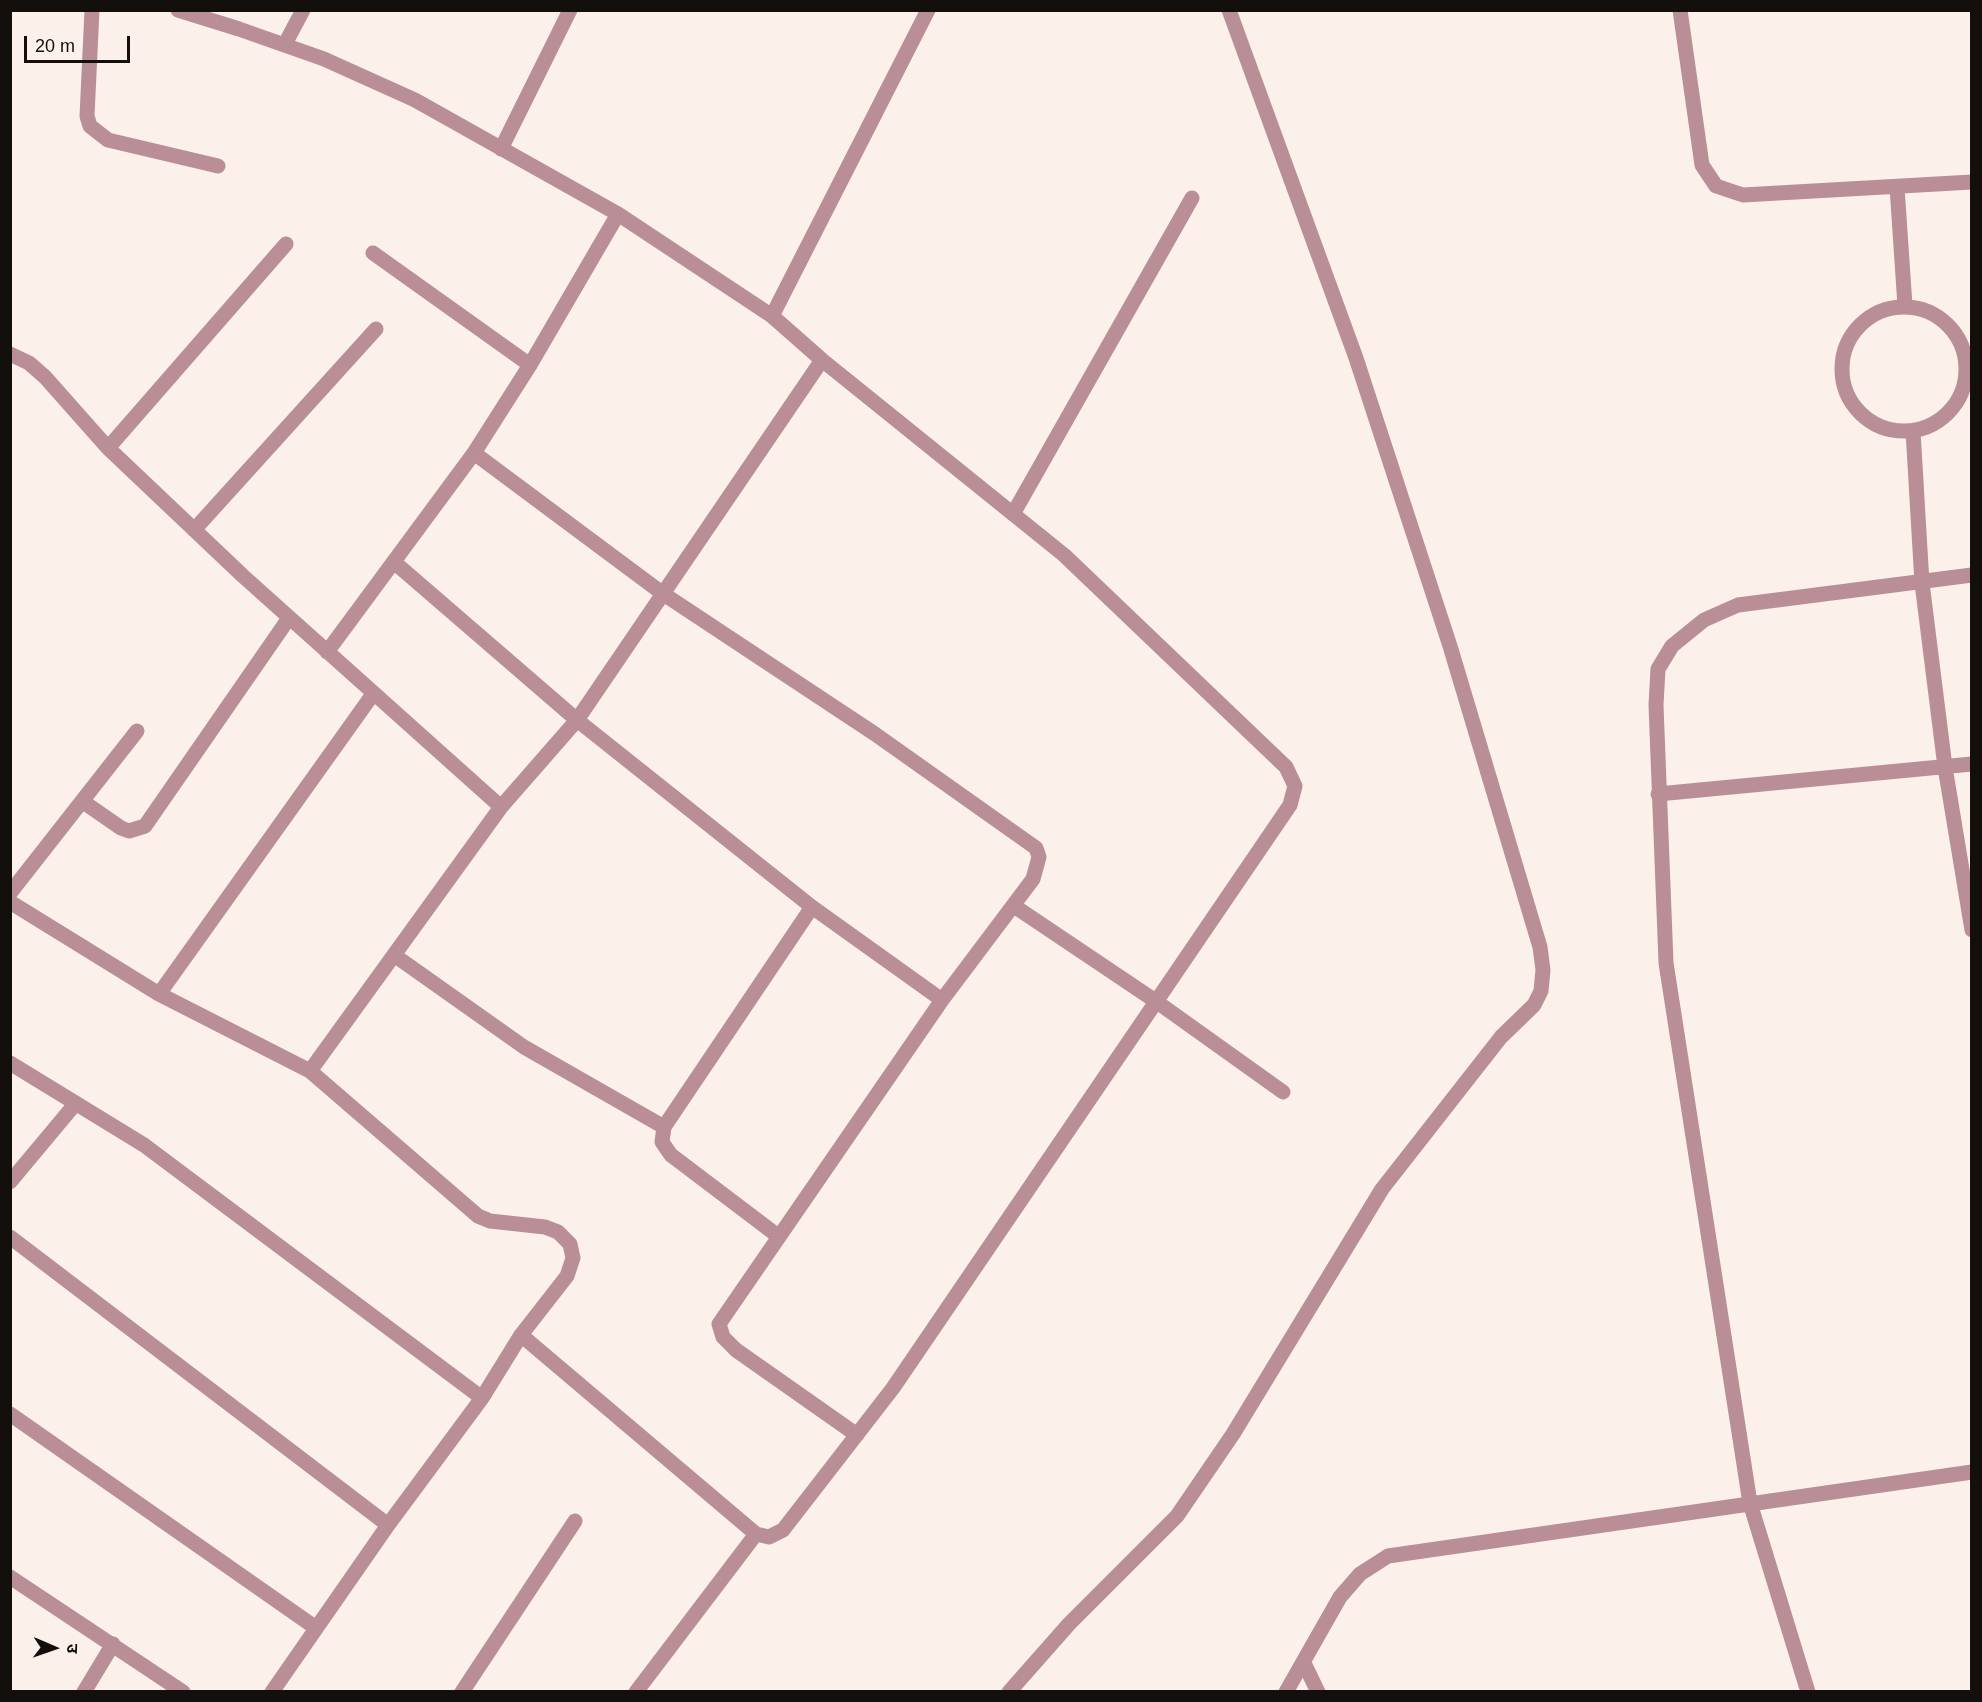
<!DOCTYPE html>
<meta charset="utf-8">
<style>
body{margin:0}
#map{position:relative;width:1982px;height:1702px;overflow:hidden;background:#fbf1ea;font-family:Arial,"Noto Sans Devanagari",sans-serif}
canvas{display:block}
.frame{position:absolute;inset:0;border:12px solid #120f0c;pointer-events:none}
.north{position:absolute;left:24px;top:1618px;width:60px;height:60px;-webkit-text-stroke:4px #fbf1ea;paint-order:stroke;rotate:92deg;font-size:16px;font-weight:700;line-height:24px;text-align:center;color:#120f0c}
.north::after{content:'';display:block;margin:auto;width:21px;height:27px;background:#120f0c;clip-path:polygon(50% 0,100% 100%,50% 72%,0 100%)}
.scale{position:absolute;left:24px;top:36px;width:106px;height:27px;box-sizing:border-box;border:3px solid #120f0c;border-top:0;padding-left:8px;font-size:18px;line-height:21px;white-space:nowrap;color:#120f0c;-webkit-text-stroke:4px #fbf1ea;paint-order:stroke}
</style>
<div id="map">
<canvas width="1982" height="1702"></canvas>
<div class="frame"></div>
<div class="north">उ</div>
<div class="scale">20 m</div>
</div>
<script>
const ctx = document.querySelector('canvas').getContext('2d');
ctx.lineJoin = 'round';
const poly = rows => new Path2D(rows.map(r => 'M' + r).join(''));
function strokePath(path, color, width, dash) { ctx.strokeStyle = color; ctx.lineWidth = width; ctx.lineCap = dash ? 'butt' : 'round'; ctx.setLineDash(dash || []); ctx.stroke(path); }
const minor = poly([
 [92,10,87,116,90,126,108,140,218,166],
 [178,10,239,29,324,59,415,100,618,214,772,316,822,360,1064,555,1286,767,1295,786,1290,805,893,1388,783,1530,769,1537,756,1534,521,1335],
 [1680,10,1702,165,1716,186,1743,195,1972,182],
 [285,44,303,10],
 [501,149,570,10],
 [1897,187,1905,306],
 [373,253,530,365],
 '1842 369a62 62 0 1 1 124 0a62 62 0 1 1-124 0Z',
 [772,316,928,10],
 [10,354,29,363,45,377,108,448,243,576,501,807],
 [1913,431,1922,583,1945,767,1972,930],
 [108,448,286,244],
 [474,453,662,593,875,734,1036,848,1039,857,1033,879,942,1000,719,1324,723,1337,736,1350,857,1435],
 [1013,514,1192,198],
 [194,530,376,329],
 [394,562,577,720,812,907,942,1000],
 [327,652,474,453,530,365,618,214],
 [1658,794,1972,764],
 [82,801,121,828,129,831,145,826,289,618],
 [10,893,137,731],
 [10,902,159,994,310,1071],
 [1014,906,1157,1002,1283,1092],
 [394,955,524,1047,664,1127],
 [159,994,373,694],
 [10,1063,144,1145,482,1398],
 [10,1182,76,1103],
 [778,1236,671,1155,662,1142,664,1127,812,907],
 [10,1237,388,1525],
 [10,1414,316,1628],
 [10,1577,183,1692],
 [1304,1663,1318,1692],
 [84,1692,113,1644],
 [272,1692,388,1525,482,1398,521,1335,567,1276,573,1258,570,1244,558,1232,545,1227,490,1221,478,1216,310,1071,501,807,577,720,822,360],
 [462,1692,575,1521],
 [636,1692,756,1534],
 [1009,1692,1069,1624,1177,1516,1233,1434,1382,1189,1501,1037,1534,1005,1541,991,1543,970,1540,947,1450,646,1356,358,1229,10],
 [1286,1692,1340,1597,1360,1574,1388,1556,1972,1472],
 [1808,1692,1750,1503,1666,963,1656,705,1658,669,1672,646,1704,620,1738,605,1972,575]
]);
strokePath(minor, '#ba8e96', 15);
</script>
